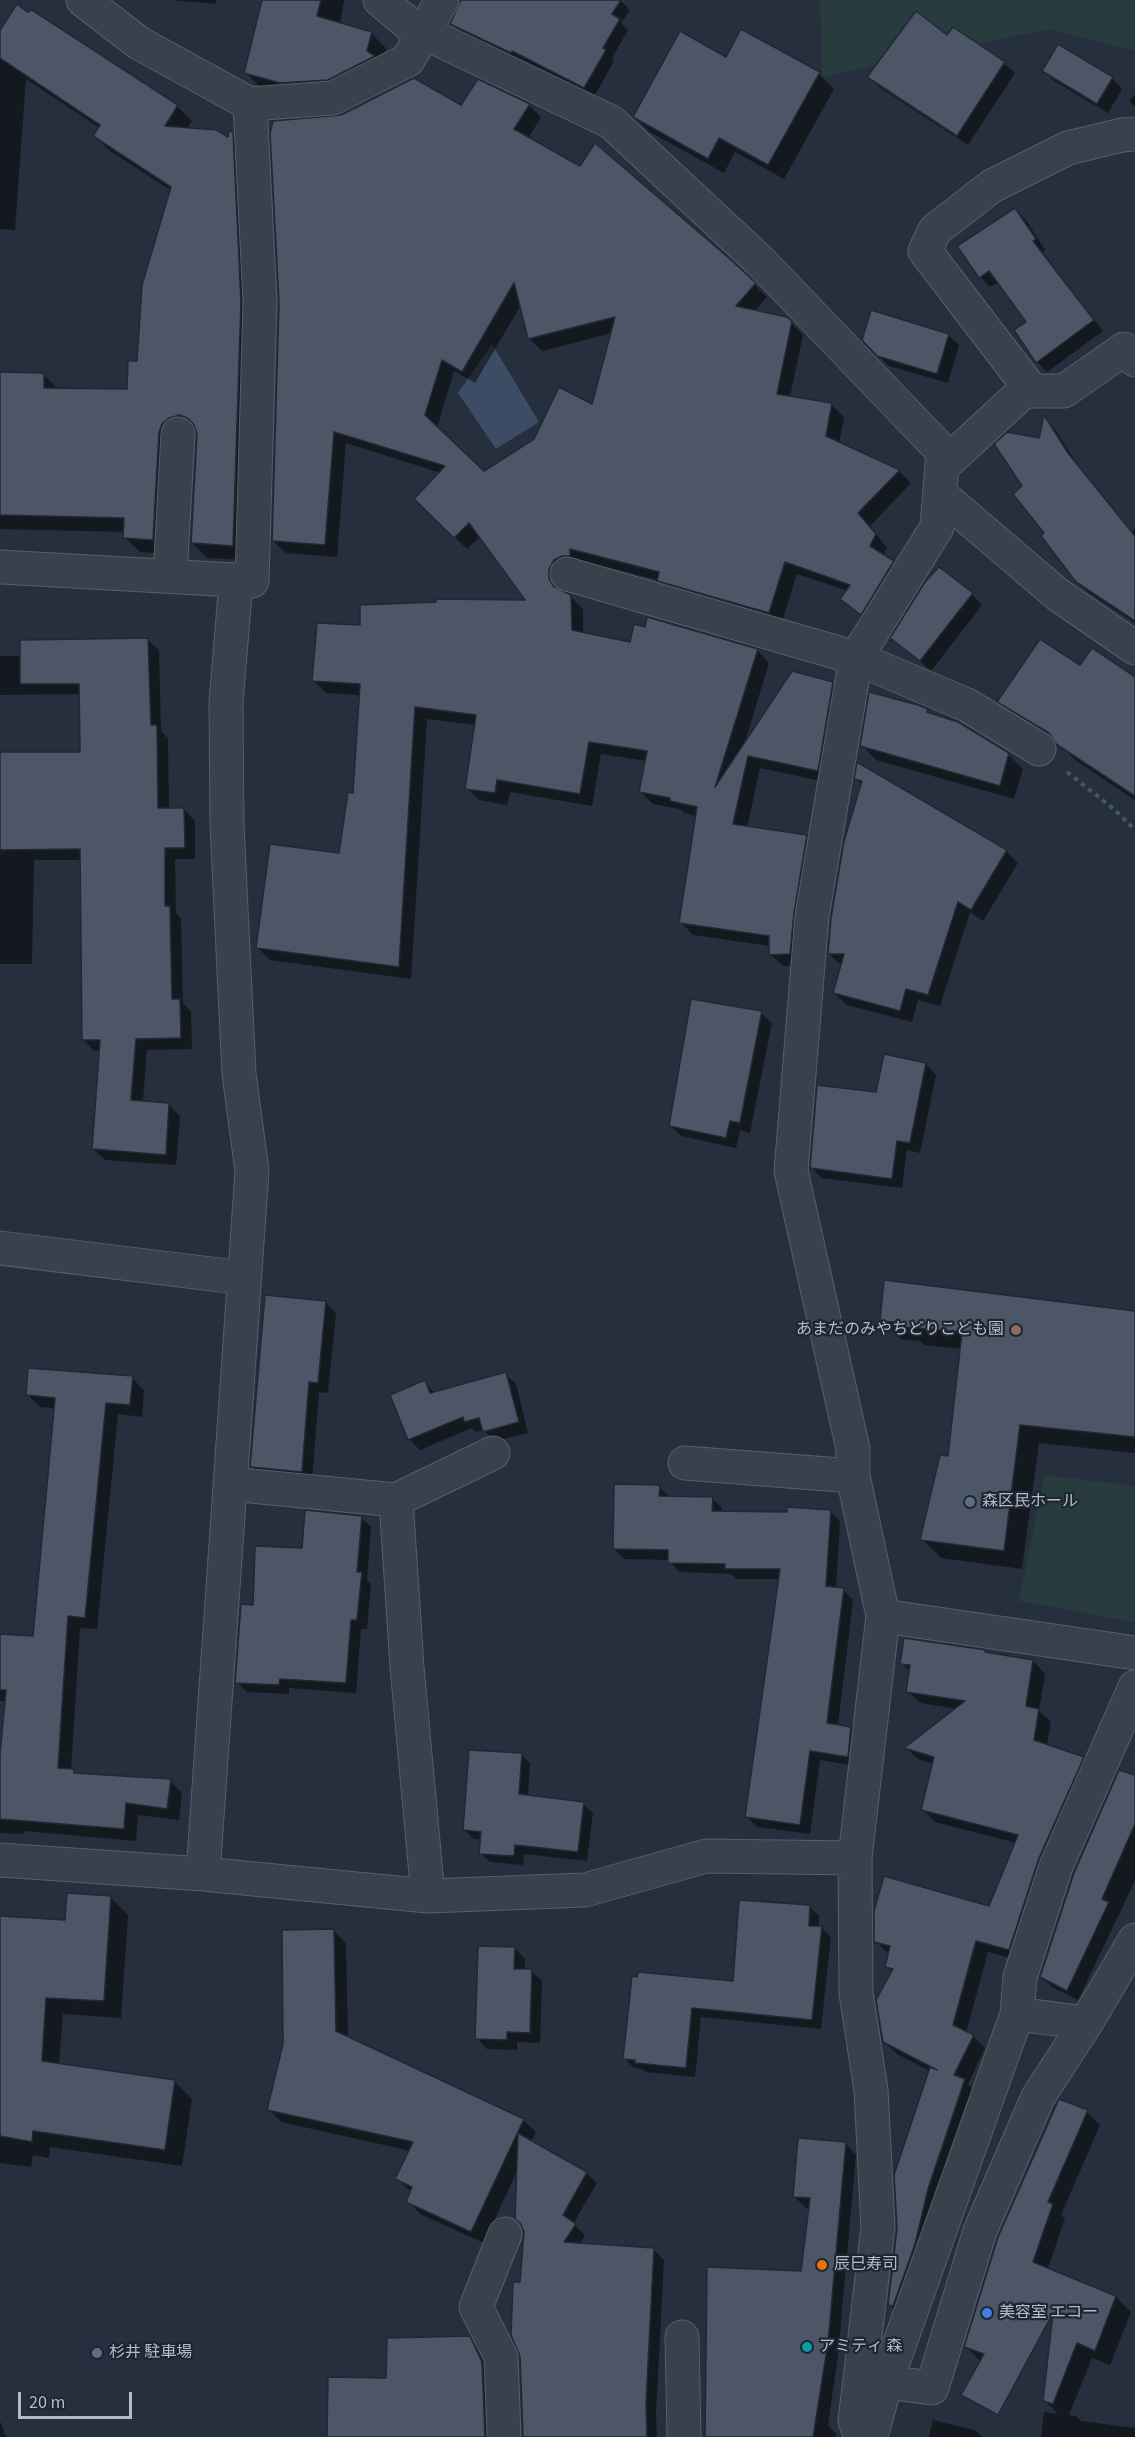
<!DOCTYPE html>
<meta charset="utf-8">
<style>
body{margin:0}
#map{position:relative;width:1135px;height:2437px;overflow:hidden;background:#262f3d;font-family:"Source Sans 3",sans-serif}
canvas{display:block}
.scale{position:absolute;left:18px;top:2392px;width:114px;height:27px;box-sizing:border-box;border:3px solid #b5bcc8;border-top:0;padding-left:8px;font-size:18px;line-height:21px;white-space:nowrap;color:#b5bcc8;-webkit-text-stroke:4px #1e2632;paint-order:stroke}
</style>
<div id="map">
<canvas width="1135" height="2437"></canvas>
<div class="scale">20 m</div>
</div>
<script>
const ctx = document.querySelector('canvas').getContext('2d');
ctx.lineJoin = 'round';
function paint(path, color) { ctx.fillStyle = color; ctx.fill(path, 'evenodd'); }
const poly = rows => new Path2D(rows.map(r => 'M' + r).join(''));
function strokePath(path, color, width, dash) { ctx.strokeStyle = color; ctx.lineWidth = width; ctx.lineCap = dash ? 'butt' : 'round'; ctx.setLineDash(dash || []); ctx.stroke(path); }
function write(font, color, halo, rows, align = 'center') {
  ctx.font = font + ' "Source Sans 3","Noto Sans JP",sans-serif'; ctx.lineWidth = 4.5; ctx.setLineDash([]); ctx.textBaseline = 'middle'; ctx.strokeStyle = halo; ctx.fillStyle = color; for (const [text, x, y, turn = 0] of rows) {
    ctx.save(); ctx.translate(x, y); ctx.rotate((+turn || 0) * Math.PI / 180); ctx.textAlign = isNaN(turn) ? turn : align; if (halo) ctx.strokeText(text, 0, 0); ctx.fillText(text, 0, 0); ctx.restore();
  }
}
const green = poly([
 [820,0,1135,0,1135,51,1049,29,822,77],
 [1044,1475,1135,1486,1135,1622,1019,1601]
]);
const water = poly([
 [492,344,539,422,496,449,458,393]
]);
const shadow = poly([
 [171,0,216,0,216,4],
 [264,0,344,0,340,25,371,33,386,48,382,65,344,94,261,88,246,73],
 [462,0,620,0,630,10,621,23,628,30,612,58,614,61,594,97,522,60,521,62,461,33,452,24],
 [0,32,177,106,192,121,187,129,229,140,232,133,247,148,248,560,207,558,192,543,198,434,196,430,184,432,168,554,140,552,124,537,125,532,0,529,0,374,44,375,58,389,129,391,139,363,172,191,110,151,95,136,100,128,26,79,15,230,0,229],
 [948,37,1004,63,1015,73,968,145,879,87,869,77],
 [727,59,819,74,834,89,784,179,735,152,724,173,650,132,635,117],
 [1044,71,1112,78,1122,89,1108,113,1054,81],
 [1135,94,1135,107,1129,101],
 [529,105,541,117,528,139,755,285,767,297,754,312,787,318,803,335,790,397,831,404,844,417,839,443,899,471,911,483,870,526,887,548,883,556,905,575,873,626,842,599,848,591,797,574,781,625,671,593,659,580,581,561,581,568,561,582,561,592,570,596,583,609,583,634,631,644,757,650,769,663,744,745,832,683,845,696,830,783,760,768,747,828,806,837,818,849,802,966,783,966,770,954,770,946,693,935,681,922,697,816,684,813,680,809,653,804,641,792,646,761,601,754,592,806,510,792,507,805,479,800,467,788,476,725,427,719,411,979,270,960,258,948,340,855,355,794,361,695,326,693,314,681,361,627,528,601,481,536,467,549,416,499,441,473,346,443,337,557,286,553,273,541,462,107],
 [521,305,530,339,542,351,612,333,593,406,484,473,437,428,454,371,475,383],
 [1015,209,1026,220,1045,250,1043,252,1071,291,1103,331,1047,372,1037,362,1028,322,999,282,990,287,980,277],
 [948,335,959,345,948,383,889,366,864,340],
 [1045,418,1054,428,1079,466,1132,532,1135,528,1135,623,1089,593,1077,581,1047,534,1024,486],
 [972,594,982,605,931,671,892,638],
 [147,639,159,650,161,731,168,738,169,810,184,809,195,821,195,859,175,859,176,913,181,919,183,1003,191,1012,192,1049,147,1050,143,1101,168,1104,180,1116,176,1165,105,1160,93,1149,101,1051,94,1051,83,1039,82,860,34,860,32,964,0,964,0,753,82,754,80,694,0,695,0,656,21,656],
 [1081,668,1135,678,1135,800,1074,759,1058,743,1015,717,999,701],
 [927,710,932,715,1008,754,1023,769,1014,799,876,760,862,745],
 [858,764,1006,851,1018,863,983,921,970,912,940,1006,918,1000,912,1022,847,1005,834,993,842,966,829,954,862,785,856,779],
 [761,1013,772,1023,750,1133,740,1130,736,1148,681,1136,670,1125],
 [926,1064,936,1075,920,1153,907,1150,902,1188,822,1178,812,1168,878,1093],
 [325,1302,336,1313,328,1393,319,1392,312,1482,262,1477,252,1467],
 [1135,1314,1135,1453,1039,1443,1022,1569,941,1558,922,1539,950,1458,962,1349,924,1345,920,1341,901,1339,882,1320],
 [505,1374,516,1384,528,1433,495,1441,483,1430,476,1432,472,1428,420,1450,409,1439,424,1382,435,1393],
 [132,1378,144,1390,142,1417,118,1414,97,1629,80,1628,71,1770,78,1775,170,1781,182,1793,179,1820,138,1815,136,1841,24,1831,24,1834,0,1833,0,1757,7,1701,0,1701,0,1635,34,1637,56,1408,40,1407,27,1394],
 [659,1487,670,1497,712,1498,722,1508,722,1513,830,1511,840,1521,836,1589,843,1590,853,1600,838,1726,851,1728,861,1738,857,1766,820,1760,810,1834,757,1827,747,1817,780,1579,737,1579,731,1574,679,1572,669,1560,624,1559,614,1549],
 [361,1517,371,1527,367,1580,371,1584,367,1629,361,1629,356,1693,289,1688,289,1694,247,1692,237,1682,254,1607,303,1549],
 [985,1651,988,1654,1033,1661,1045,1674,1039,1711,1051,1722,1047,1746,1083,1758,1095,1771,1021,1961,988,1952,966,2033,973,2036,985,2048,968,2084,977,2093,901,2317,889,2304,930,2071,897,2054,884,2041,893,1973,886,1966,889,1954,876,1941,990,1908,1017,1843,935,1822,923,1810,934,1764,918,1759,906,1748,957,1709,920,1703,908,1691,911,1672,901,1663],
 [521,1754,530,1763,528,1797,583,1804,593,1813,587,1861,524,1854,523,1865,490,1862,480,1853,482,1840,474,1839,465,1830],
 [1135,1777,1135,1881,1078,2000,1052,1987,1041,1977],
 [111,1898,128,1915,121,2018,63,2014,59,2065,175,2082,192,2099,182,2166,50,2147,49,2158,33,2155,31,2167,0,2163,0,1917,66,1921],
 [809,1906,819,1916,818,1928,822,1928,831,1937,821,2029,701,2017,695,2077,646,2072,642,2069,634,2068,625,2059,633,1978,734,1982],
 [334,1931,346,1943,348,2038,523,2120,536,2132,531,2142,586,2173,597,2183,573,2224,585,2235,579,2245,654,2250,664,2260,656,2414,657,2437,524,2437,525,2232,518,2169,484,2243,420,2214,408,2201,411,2192,397,2179,411,2151,281,2122,269,2109],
 [515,1948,525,1959,525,1970,531,1971,542,1981,540,2043,517,2042,517,2050,487,2049,477,2038],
 [1087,2112,1100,2125,1061,2215,1065,2219,1043,2282,1008,2369,979,2360,966,2346],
 [845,2143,856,2155,838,2355,828,2425,836,2434,836,2437,706,2437,802,2273,810,2208,806,2208,795,2197],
 [1059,2274,1116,2297,1131,2312,1110,2365,1092,2358,1069,2415,1076,2416,1081,2421,1135,2428,1135,2437,1041,2437,1044,2412,1058,2414,1045,2401],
 [469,2338,480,2348,492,2373,494,2437,328,2437,387,2379],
 [933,2420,975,2430,982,2437,929,2437],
 [0,2421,6,2437,0,2437]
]);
const building = poly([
 [262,0,321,0,317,16,372,32,367,51,375,56,328,80,280,83,244,73,262,0],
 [461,0,621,0,612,14,620,19,603,48,606,50,584,88,512,51,511,53,450,24,461,0],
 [17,4,27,12,32,10,178,105,165,126,217,130,228,137,229,131,233,132,241,302,233,546,191,543,197,434,194,425,189,419,180,415,169,418,162,424,159,432,153,540,123,538,124,518,0,515,0,372,44,373,44,388,127,389,128,361,137,361,142,285,171,187,93,136,100,125,0,58,0,30,17,4],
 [916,11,947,35,953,27,1005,62,957,136,867,77,916,11],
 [741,29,820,72,768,165,719,138,708,159,633,117,680,31,726,57,741,29],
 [1058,44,1113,77,1097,104,1042,71,1058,44],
 [414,78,461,105,478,79,530,104,514,129,580,166,595,143,730,259,756,283,736,306,787,317,792,321,777,394,832,403,826,436,900,470,858,513,876,534,870,546,894,561,861,615,840,599,850,585,785,562,769,613,657,581,659,572,570,549,570,556,562,556,554,560,549,569,549,579,553,586,571,595,572,630,630,642,634,624,645,627,647,617,758,649,715,787,792,671,833,682,818,771,748,756,733,824,807,835,794,913,790,954,769,955,769,936,679,923,697,807,670,801,670,798,639,792,647,751,589,742,580,794,497,780,495,793,465,789,476,715,415,707,399,967,256,948,270,844,339,853,348,792,353,793,360,684,312,681,317,623,360,625,360,605,436,602,436,599,525,600,469,523,454,538,414,499,445,466,334,432,325,545,272,541,279,303,270,133,273,121,341,115,414,78],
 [514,283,528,339,615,317,592,404,559,387,534,439,484,471,425,415,442,360,462,372,514,283],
 [1015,208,1036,239,1033,241,1094,320,1036,363,1014,330,1026,322,989,271,979,278,957,246,1015,208],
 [871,310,949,334,937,374,877,356,862,340,871,310],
 [1044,415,1068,453,1135,536,1135,621,1076,582,1041,536,1044,533,1013,494,1022,486,994,444,1007,432,1039,438,1044,415],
 [939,567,973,593,920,661,890,638,925,582,939,567],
 [148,638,151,725,157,725,158,808,184,808,185,848,165,848,165,906,170,906,172,999,180,999,181,1038,136,1039,131,1100,169,1103,166,1155,92,1149,100,1040,82,1040,80,849,0,850,0,752,80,752,79,684,20,684,20,640,148,638],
 [1040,639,1080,665,1092,648,1135,677,1135,796,1056,744,1049,733,997,702,1040,639],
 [869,692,918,705,928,709,927,712,958,722,1009,753,1000,786,860,746,869,692],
 [857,762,1007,850,971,910,958,902,928,995,906,989,900,1011,833,993,844,954,828,954,831,918,844,841,862,781,854,779,857,762],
 [691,999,762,1011,740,1123,730,1121,726,1138,669,1126,691,999],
 [884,1054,926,1063,910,1143,897,1141,892,1179,810,1168,817,1085,876,1092,884,1054],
 [884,1280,1135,1311,1135,1437,1020,1425,1004,1551,920,1540,940,1455,948,1456,962,1332,904,1327,904,1323,880,1321,884,1280],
 [265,1295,326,1301,318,1383,309,1382,302,1472,250,1467,265,1295],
 [28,1368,133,1376,130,1405,106,1403,85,1618,68,1616,58,1768,74,1769,74,1773,171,1779,167,1809,126,1803,124,1829,0,1819,0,1755,6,1690,0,1690,0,1634,33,1636,55,1398,26,1395,28,1368],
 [506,1372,519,1422,483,1432,479,1418,464,1422,463,1417,408,1440,390,1395,425,1380,430,1393,506,1372],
 [614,1484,660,1485,659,1496,713,1497,712,1511,787,1512,787,1507,831,1510,826,1586,844,1588,827,1723,851,1727,848,1757,810,1751,800,1825,745,1817,780,1569,725,1569,725,1564,668,1563,668,1550,613,1549,614,1484],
 [305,1510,362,1516,357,1572,362,1572,357,1620,351,1620,346,1683,280,1679,279,1685,235,1683,241,1604,253,1605,255,1546,302,1548,305,1510],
 [904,1638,986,1650,985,1652,1033,1660,1026,1706,1039,1709,1034,1740,1084,1757,1039,1858,1009,1950,976,1941,953,2025,974,2035,954,2075,965,2079,928,2189,915,2244,893,2306,888,2305,897,2229,894,2175,930,2067,937,2070,883,2042,876,2000,893,1969,885,1967,890,1946,874,1942,874,1911,884,1876,989,1906,1018,1835,921,1810,934,1757,904,1748,965,1701,906,1692,910,1665,900,1664,904,1638],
 [469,1750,522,1753,519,1794,584,1802,578,1852,515,1845,514,1856,479,1854,481,1832,463,1830,469,1750],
 [1119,1770,1135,1775,1135,1824,1102,1899,1109,1902,1067,1991,1040,1977,1074,1873,1119,1770],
 [67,1893,111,1896,104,2001,46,1998,42,2061,175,2080,165,2150,33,2131,32,2142,0,2136,0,1916,65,1920,67,1893],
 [739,1900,810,1905,809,1926,822,1926,812,2020,692,2008,686,2068,635,2063,635,2060,623,2059,632,1976,637,1977,638,1972,733,1981,739,1900],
 [334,1929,336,2031,524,2119,471,2232,406,2202,412,2187,395,2179,413,2142,267,2110,283,2044,282,1930,334,1929],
 [478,1946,515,1947,514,1969,532,1969,530,2033,507,2032,507,2040,475,2039,478,1946],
 [1059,2099,1088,2110,1048,2202,1053,2204,1033,2262,1116,2296,1095,2351,1077,2343,1053,2404,1043,2401,1053,2313,998,2415,961,2395,984,2354,964,2347,998,2237,1059,2099],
 [518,2133,587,2172,563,2215,576,2224,564,2242,654,2248,646,2403,647,2437,523,2437,520,2356,511,2335,513,2282,520,2282,524,2232,520,2223,515,2219,518,2133],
 [798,2138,846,2142,828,2343,813,2437,705,2437,707,2267,801,2271,810,2198,793,2197,798,2138],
 [470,2336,482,2362,485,2437,327,2437,328,2377,386,2378,387,2338,470,2336]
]);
const path = poly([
 [1067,772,1115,810,1135,830]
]);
const minor = poly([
 [83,0,139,43,250,104,333,98,408,60,442,0],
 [380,0,410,25,423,32,611,122,761,262,943,452,937,527,856,658,812,916,791,1171,853,1449,853,1476,883,1616,855,1858,856,1993,871,2090,878,2227,855,2421,861,2437],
 [1032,391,925,251,935,230,992,186,1068,148,1122,135,1135,134],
 [942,467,1024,391,1064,391,1124,349,1135,360],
 [940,494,1057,594,1135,648],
 [0,567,252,581,260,302,250,104],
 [567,574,856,658,967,705,1039,749],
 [170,576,178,434],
 [0,1248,244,1278],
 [685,1463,853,1476],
 [230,1484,396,1500,493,1453],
 [396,1500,407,1667,428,1896],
 [883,1616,1135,1653],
 [0,1860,203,1874,428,1896,585,1890,706,1856,855,1858],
 [203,1874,252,1171,239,1074,227,825,226,702,236,582],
 [1017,2014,1086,2023,1135,1940],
 [682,2337,684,2437],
 [886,2382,932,2388,980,2231,1038,2097,1086,2023],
 [504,2437,501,2357,476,2307,505,2234],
 [871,2437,886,2382,1017,2014,1020,1977,1056,1866,1135,1687]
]);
const markers = [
 [1016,1330,6,"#8d6e63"],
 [970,1502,6,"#5c6f8a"],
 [822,2265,6,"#e8710a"],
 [987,2313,6,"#3f7fe0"],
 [807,2347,6,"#0f9aa8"],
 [97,2353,6,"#5c6f8a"]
];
const poiNames = [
 ["あまだのみやちどりこども園",1004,1330,"right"],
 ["森区民ホール",982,1502],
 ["辰巳寿司",834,2265],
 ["美容室 エコー",999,2313],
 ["アミティ 森",819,2347],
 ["杉井 駐車場",109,2353]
];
paint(green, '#283b3e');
paint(water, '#3c4c65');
paint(shadow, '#0007');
paint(building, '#4c5666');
strokePath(building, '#202834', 1.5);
strokePath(minor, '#575f6b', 35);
strokePath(path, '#45585b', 4, [4.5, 4.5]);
strokePath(minor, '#39414d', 33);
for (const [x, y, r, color] of markers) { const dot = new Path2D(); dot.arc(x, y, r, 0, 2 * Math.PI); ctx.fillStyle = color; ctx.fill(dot); strokePath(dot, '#1e2632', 2); }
write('16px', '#b5bcc8', '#1e2632', poiNames, 'left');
</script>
